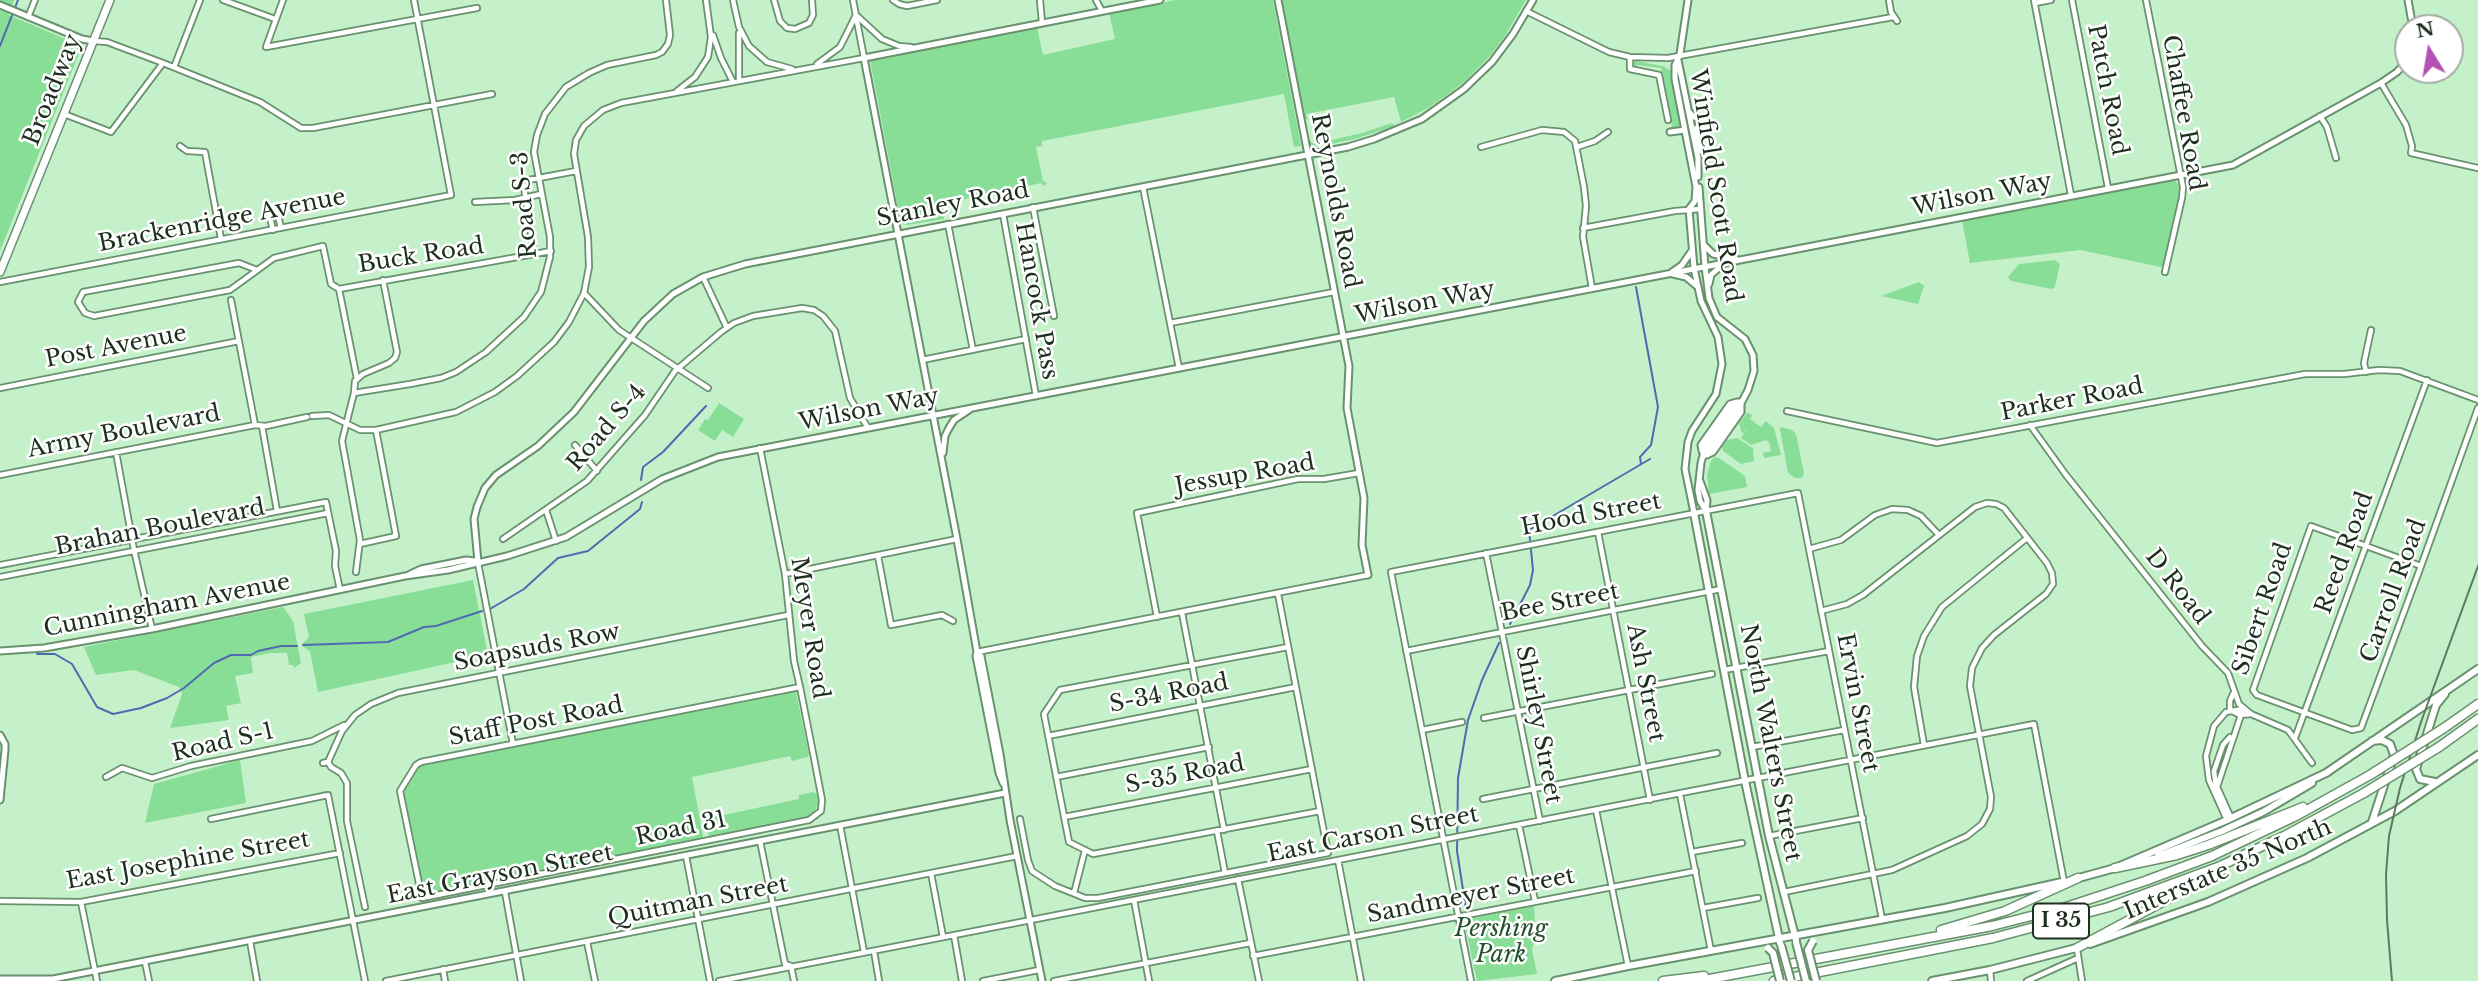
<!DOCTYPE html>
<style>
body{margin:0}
#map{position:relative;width:2478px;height:981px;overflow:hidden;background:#c5f1ca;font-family:"Libre Baskerville",serif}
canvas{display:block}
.north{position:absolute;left:2394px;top:14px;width:70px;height:70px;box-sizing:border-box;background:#fff;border:2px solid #a5aca6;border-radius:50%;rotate:349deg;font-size:19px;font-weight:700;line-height:28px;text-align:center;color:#1e2f20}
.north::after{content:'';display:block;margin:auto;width:24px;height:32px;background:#b650b4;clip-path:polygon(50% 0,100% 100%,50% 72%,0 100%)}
</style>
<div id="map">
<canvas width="2478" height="981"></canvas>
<div class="north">N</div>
</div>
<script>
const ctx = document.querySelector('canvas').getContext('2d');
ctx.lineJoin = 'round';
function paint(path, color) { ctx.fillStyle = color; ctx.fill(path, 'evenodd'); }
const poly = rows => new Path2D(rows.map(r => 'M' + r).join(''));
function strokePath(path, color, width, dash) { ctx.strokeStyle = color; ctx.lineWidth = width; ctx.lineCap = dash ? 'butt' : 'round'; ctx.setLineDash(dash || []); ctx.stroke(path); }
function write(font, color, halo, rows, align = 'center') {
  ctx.font = font + ' "Libre Baskerville",serif'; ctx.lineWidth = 5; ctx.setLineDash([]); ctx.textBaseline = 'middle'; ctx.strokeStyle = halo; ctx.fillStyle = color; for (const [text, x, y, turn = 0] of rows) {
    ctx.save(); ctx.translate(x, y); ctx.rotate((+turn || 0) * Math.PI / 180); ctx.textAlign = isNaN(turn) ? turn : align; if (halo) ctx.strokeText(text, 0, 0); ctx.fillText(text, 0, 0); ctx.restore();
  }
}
const green = poly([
 [0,0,14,0,9,15,82,46,0,251],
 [1176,0,1273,0,1301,146,1294,147,1284,94,1042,141,1042,146,1036,147,1043,181,1047,183,1044,186,1041,183,942,204,944,219,908,225,901,224,870,60,1037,27,1043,55,1115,39,1109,13],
 [1282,0,1526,0,1505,36,1490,56,1462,84,1428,108,1401,122,1394,97,1306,114,1308,119,1305,119],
 [1635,61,1663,66,1671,71,1682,126,1680,128,1672,127,1661,68,1637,65,1636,69,1632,67],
 [1392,123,1394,125,1392,127,1355,139,1316,147,1309,144,1309,140,1314,144,1362,133],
 [2174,180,2178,184,2180,194,2164,263,2161,267,2080,250,1970,263,1962,220],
 [2055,260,2060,264,2055,287,2052,289,2011,281,2008,277,2019,264],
 [1919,282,1924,286,1918,304,1881,296],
 [719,403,744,419,733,437,722,430,715,441,698,430,705,419,708,420],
 [1747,413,1753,415,1750,419,1761,427,1766,421,1774,428,1781,455,1764,458,1763,453,1771,451,1769,442,1766,440,1751,445,1741,438,1747,429,1742,434,1739,423],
 [1781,427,1792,430,1796,434,1804,473,1802,478,1795,478,1788,473,1780,429],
 [1737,438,1753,448,1754,461,1741,464,1723,451,1722,447,1727,440],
 [1714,457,1719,458,1745,476,1747,487,1709,494,1707,474,1711,461],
 [473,580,488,655,318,692,310,651,303,647,303,643,309,637,304,614],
 [283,607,293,621,301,663,294,668,293,665,289,665,287,653,271,653,251,657,253,673,235,676,241,703,226,706,229,720,170,728,182,694,179,687,134,670,96,675,84,647],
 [796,692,809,754,808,757,792,761,790,756,692,777,703,835,702,839,431,894,423,892,403,788,419,765],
 [240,760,246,803,145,823,154,784],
 [813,792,817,794,818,804,815,811,808,817,711,837,708,834,705,819,799,799,799,795],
 [1534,906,1536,937,1532,949,1537,974,1477,981,1464,920]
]);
const stream = poly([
 [0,46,18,0],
 [1636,287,1658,407,1651,445,1640,457,1641,464],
 [641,480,643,467,663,452,706,406],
 [490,609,524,589,558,558,588,551,640,509,642,502],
 [1510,624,1530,585,1533,570,1529,530,1650,459],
 [303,645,388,642,424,627,436,626,482,611],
 [37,654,55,654,72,664,97,707,113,714,141,708,167,698,184,688,214,663,231,655,251,655,258,651,281,646,297,646],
 [1466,909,1457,851,1458,778,1468,720,1482,680,1499,643]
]);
const minor = poly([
 [223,0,275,19],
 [283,0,266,47,477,8],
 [733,0,739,27,749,46,767,62,792,69],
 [774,0,780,21,787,28,795,29,809,23,813,15,812,0],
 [893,0,899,4,907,6,937,0],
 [1040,0,1042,23],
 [1096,0,1102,11],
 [1889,0,1891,12,1897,21],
 [2034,0,2071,195],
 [2072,0,2108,188],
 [2146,0,2183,187,2182,198,2165,272],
 [2035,3,2051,0],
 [1526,11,1609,52,1630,57,1668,58,1893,17],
 [28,17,35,0],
 [713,35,721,58,733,82],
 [94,41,107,42,163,63,260,102,301,128,313,128,492,94],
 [1630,57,1630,69,1659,75,1668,120],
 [817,64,840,47,856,15,882,39,899,46,911,47],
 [174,67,200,0],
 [739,81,739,33],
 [2381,83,2406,125,2412,146,2411,153,2478,168],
 [677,91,695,77,708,57,711,37,706,0],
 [64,114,111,132,163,63],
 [2320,116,2327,127,2336,158],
 [180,146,187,151,205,152,221,239],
 [1481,147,1542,130,1564,132,1575,141,1584,187,1586,206,1583,237,1592,288],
 [1577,147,1595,141,1608,132],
 [1143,187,1179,368],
 [475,202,515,200,541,194],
 [1033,207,1054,316],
 [1003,214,1036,396],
 [948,224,973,350],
 [1583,228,1675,211,1701,209],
 [273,230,269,214,273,210,277,211,281,228],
 [534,254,523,181,576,171],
 [257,270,239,263,83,292,78,302,85,313,94,316,230,290,274,258,323,246,331,284,339,289,357,379],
 [703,277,727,328],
 [0,282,451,195,414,0],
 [339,289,551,251],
 [584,293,619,330,708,388],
 [231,300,255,425],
 [1170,323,1334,292],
 [922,360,1026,339],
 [2366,372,2364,363,2371,330],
 [0,388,239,341],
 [354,393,355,381,363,374,389,363,395,358,397,352,383,280],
 [1787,411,1937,443,2305,374,2344,374,2379,370,2400,371,2478,400],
 [312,416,329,415,360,430,376,430,456,412,495,392,517,376,554,342,569,322,584,293,589,267,588,237,574,154,576,140,584,126,603,110,621,103,864,58,853,0],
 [2030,425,2066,475,2202,646,2228,673,2239,704,2251,714,2288,730,2312,763],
 [262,426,277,511],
 [575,445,597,471],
 [760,448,785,574,794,661,800,687,814,758,822,800,821,811,809,820,422,898,400,791,416,765,421,762,800,687],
 [116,452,134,550,152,629],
 [0,475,255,425,266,426,307,417],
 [546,510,556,541],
 [1598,532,1650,800],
 [503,539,587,481,645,415,675,371,721,332,734,323,753,316,802,308,814,310,823,316,835,331,850,398,868,428],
 [360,544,396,536,376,430],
 [1809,549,1841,540,1875,515,1892,509,1908,510,1921,516,1939,535],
 [1486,553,1540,821],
 [878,556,891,625,942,615,953,621],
 [478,563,513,744],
 [0,565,326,502,336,551,335,566,340,590],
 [2421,566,2311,526,2253,690,2257,695,2352,730,2361,728,2421,566,2478,408],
 [356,572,360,540,342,441,354,393,410,384,441,378,456,372,486,352,524,317,541,292,550,257,550,237,534,152,537,135,545,114,566,87,589,73,607,65,656,55,662,52,668,44,670,35,666,0],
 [785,574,957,539],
 [0,577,328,513],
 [1182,613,1224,830],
 [1157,617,1137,513,1298,479,1324,479,1359,473],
 [1288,647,1060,690,1044,714,1069,842,1093,854,1320,811],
 [1406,651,1721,589],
 [977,652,1368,575],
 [1724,670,1829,651],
 [2233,694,2230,701,2230,710,2240,715,2251,714],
 [1484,718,1712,674],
 [1422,730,1462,722],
 [1048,736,1296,687],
 [2295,738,2427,380],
 [1924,745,1914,687,1917,656,1924,636,1942,607,2027,538],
 [1752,747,1844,730],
 [328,762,331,767,341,773,347,783,347,821,365,907],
 [323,763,328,762,342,731,355,715,371,704,398,693,788,615],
 [106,777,122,768,152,778,191,766,312,741,344,725],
 [1056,777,1209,747],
 [2216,787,2214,771,2223,745,2230,737],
 [1680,794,1711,951],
 [1483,799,1717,753],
 [1596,810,1628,966],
 [1064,817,1312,769],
 [211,819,328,795,365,981],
 [1020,819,1028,860,1032,871,1055,886,1085,898,1098,898,1328,853,1278,594],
 [2227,820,2209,780,2206,756,2214,726,2226,712,2243,709,2217,787,2231,818],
 [840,825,864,952],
 [1519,825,1535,901],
 [1217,831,1225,873],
 [1769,836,1863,818],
 [760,841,785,964,791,966,794,981],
 [1692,852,1742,843],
 [686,856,710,981],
 [1338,860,1361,981],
 [931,873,943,937],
 [1238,879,1259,981],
 [505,892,521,981],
 [1784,892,1892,870,1967,836,1982,824,1990,809,1991,797,1970,686,1972,668,1982,648,1994,635,2046,594,2053,584,2052,573,2047,563,2004,508,1996,504,1987,503,1975,507,1863,595,1847,604,1821,611],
 [1074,893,1085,850],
 [1134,900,1149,981],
 [0,901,81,902,340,853],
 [81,902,97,981],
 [1703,908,1758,898],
 [954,935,962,981],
 [250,941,257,981],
 [587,942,595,981],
 [2077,949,2082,981],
 [874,951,879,981],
 [1253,956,1696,871],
 [145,962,149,981],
 [443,969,445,981],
 [1990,970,1991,981],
 [386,981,1017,856],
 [719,981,2034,724,2064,882],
 [983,981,1039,970],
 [1054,981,1250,943],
 [1471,981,1391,572,1798,493,1882,919],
 [2027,981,2078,958]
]);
const tertiary = poly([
 [1278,0,1349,366,1347,408,1364,498,1362,545,1368,575],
 [1688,0,1680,54,1675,65,1675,79,1696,187,1695,201,1689,209,1694,268,1701,301,1718,337,1722,364,1716,394,1692,431,1688,442,1685,469,1694,513],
 [2408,0,2413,28],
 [0,5,82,39,93,41],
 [1678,60,1698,158,1698,177],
 [1689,112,1694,117,1707,119],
 [1670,132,1685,130],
 [1699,151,1696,129,1700,124,1707,119],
 [1699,187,1705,267,1709,298,1717,317,1745,339,1753,355,1754,371,1748,390,1738,409,1703,457],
 [1704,245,1713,254,1736,259],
 [1672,272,1682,265,1691,252],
 [1673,274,1686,277,1698,287],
 [1709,284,1711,275,1722,265],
 [1702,451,1701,445,1730,404,1737,402],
 [943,453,945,436,949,428,954,420,969,410],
 [1707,455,1713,452,1741,412,1741,404],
 [1700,481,1707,500,1706,511],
 [1706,511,1700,501,1698,490,1701,463,1705,447,1734,407,1739,402],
 [478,562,474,519,477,507,485,488,496,475,538,446,574,412,644,321,673,294,703,277,745,264,1348,147,1374,139,1422,119,1464,89,1492,62,1513,34,1533,0],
 [406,576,421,569,466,560,475,561],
 [0,651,44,648,152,629,405,576,448,570,507,556,566,537,662,479,718,457,2233,165,2381,83,2397,72,2408,60],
 [977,652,981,656,1000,754,1010,820,1042,981],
 [0,735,5,744,5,750,0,800],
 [1003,783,999,773,976,656,977,652,957,539,864,58,1160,0],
 [0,979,53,979,1005,793]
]);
const secondary = poly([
 [1706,511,1769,836,1796,940],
 [1694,513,1745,781,1780,943],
 [2326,773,2478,669],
 [2435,782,2420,779,2416,769,2436,705,2445,694],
 [2372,822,2394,755,2390,744,2382,740,2372,741],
 [2158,856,2222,831,2263,812,2312,783],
 [2075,879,2115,868,2227,820,2328,772],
 [2090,944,2208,902,2307,858,2395,811,2478,755],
 [1555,981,1628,966,1945,908,2062,882],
 [1932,981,1990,970,2080,947]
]);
const primary = poly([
 [0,272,110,0]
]);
const motorway = poly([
 [2444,728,2478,704],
 [2439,747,2478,719],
 [2115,868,2177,855,2208,845,2303,807],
 [1941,930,2005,911,2078,878],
 [2077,948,2222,870],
 [1663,981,1704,976],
 [1699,981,1992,926,2066,907,2145,881,2212,856,2296,816,2370,775],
 [1774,981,1993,938,2109,907,2218,867,2284,836,2364,793]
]);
const rail = poly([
 [2392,981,2387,920,2386,874,2389,836,2400,788,2421,722,2478,566]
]);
const secondaryBridge = poly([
 [1813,941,1808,950,1816,981],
 [1796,942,1806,981],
 [1781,945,1791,981],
 [1768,948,1773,953,1780,981]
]);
const motorwayBridge = poly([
 [2370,775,2444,728],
 [2364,793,2439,747]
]);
const shields = [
 [2061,921,56]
];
const shieldNames = [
 ["I 35",2061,921]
];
const streetNames = [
 ["Broadway",53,90,-68],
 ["Patch Road",2107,90,79],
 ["Chaffee Road",2183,113,80],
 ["Winfield Scott Road",1715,186,81],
 ["Wilson Way",1982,195,-11],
 ["Reynolds Road",1335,201,79],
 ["Road S-3",525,205,-95],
 ["Stanley Road",953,205,-11],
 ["Brackenridge Avenue",222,221,-11],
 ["Buck Road",421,256,-9],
 ["Hancock Pass",1036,301,80],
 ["Wilson Way",1425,303,-11],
 ["Post Avenue",116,347,-11],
 ["Parker Road",2072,400,-11],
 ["Wilson Way",869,410,-11],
 ["Road S-4",607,428,-49],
 ["Army Boulevard",124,432,-11],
 ["Jessup Road",1245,475,-10],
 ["Hood Street",1591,515,-11],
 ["Brahan Boulevard",160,528,-11],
 ["Reed Road",2345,553,-70],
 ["D Road",2177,587,52],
 ["Carroll Road",2394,591,-70],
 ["Bee Street",1560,603,-11],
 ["Cunningham Avenue",167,606,-11],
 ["Sibert Road",2263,609,-71],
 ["Meyer Road",809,628,81],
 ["Soapsuds Row",537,648,-11],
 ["Ash Street",1645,683,79],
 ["S-34 Road",1169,694,-11],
 ["Ervin Street",1857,703,79],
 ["Staff Post Road",536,722,-11],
 ["Shirley Street",1538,725,79],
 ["Road S-1",223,743,-13],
 ["North Walters Street",1770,743,79],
 ["S-35 Road",1185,775,-11],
 ["Road 31",681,829,-12],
 ["East Carson Street",1373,835,-11],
 ["East Josephine Street",188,861,-10],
 ["Interstate 35 North",2228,870,-23],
 ["East Grayson Street",500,875,-11],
 ["Sandmeyer Street",1471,896,-11],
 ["Quitman Street",698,902,-11]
];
const parkNames = [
 ["Pershing",1501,930],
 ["Park",1501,956]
];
paint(green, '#89de97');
strokePath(stream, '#4e6bb0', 2);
strokePath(minor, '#69916e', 8);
strokePath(tertiary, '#69916e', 9);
strokePath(secondary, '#69916e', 10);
strokePath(primary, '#69916e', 10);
strokePath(motorway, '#69916e', 11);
strokePath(minor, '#fff', 4.5);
strokePath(tertiary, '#fff', 5);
strokePath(secondary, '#fff', 6);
strokePath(primary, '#fff', 7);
strokePath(motorway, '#fff', 8);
strokePath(rail, '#5e7961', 2);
strokePath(secondaryBridge, '#69916e', 10, []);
strokePath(motorwayBridge, '#69916e', 11, []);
strokePath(secondaryBridge, '#fff', 6);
strokePath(motorwayBridge, '#fff', 8);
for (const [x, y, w] of shields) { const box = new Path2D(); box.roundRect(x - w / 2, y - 17.5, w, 35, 5); ctx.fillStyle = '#fff'; ctx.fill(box); strokePath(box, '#1e2f20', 2); }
write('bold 21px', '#1e2f20', null, shieldNames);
write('23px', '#1e2f20', '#fff', streetNames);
write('italic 23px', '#24502d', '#fff', parkNames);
</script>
